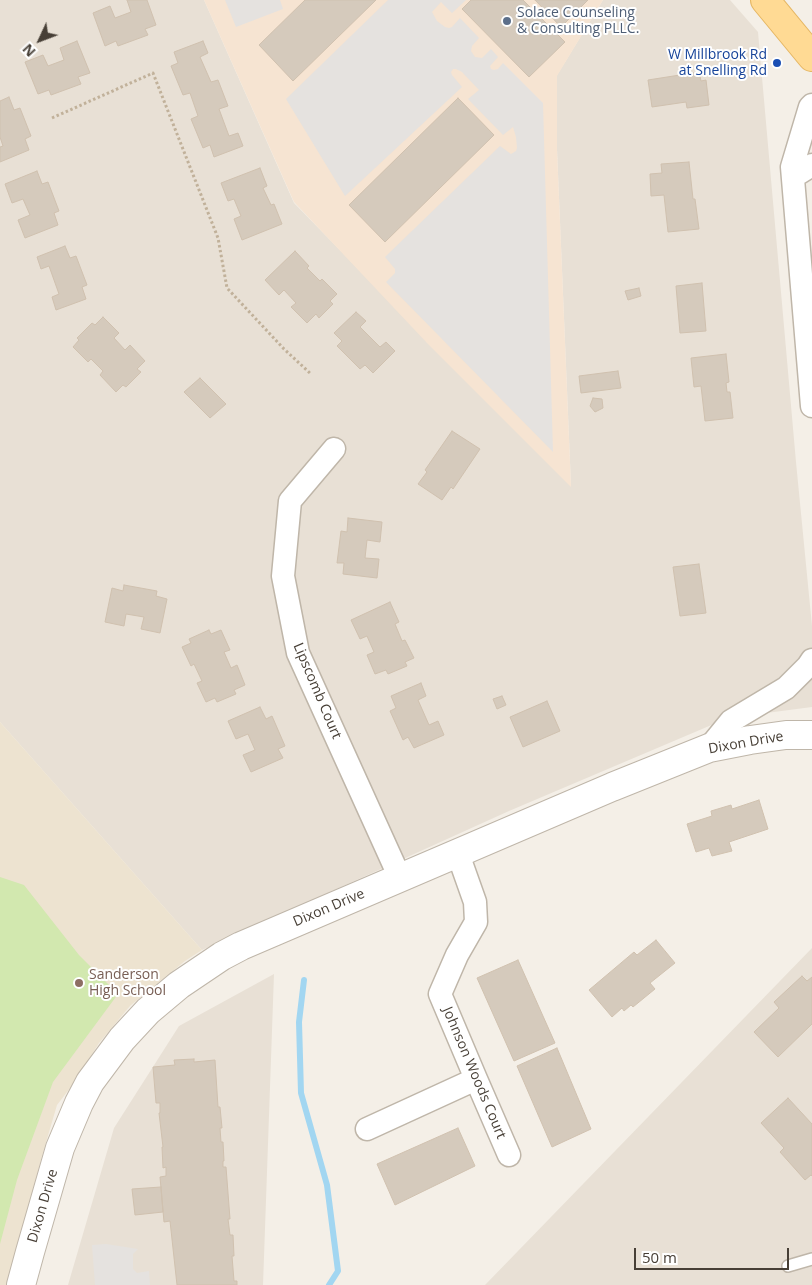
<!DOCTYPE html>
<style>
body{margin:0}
#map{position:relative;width:812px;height:1285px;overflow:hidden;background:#f4efe7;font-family:"Open Sans",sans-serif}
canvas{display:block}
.north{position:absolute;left:15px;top:15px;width:50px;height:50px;-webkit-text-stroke:4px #fff;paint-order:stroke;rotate:227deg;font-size:14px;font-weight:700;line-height:20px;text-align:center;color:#473f36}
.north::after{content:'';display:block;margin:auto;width:18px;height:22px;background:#473f36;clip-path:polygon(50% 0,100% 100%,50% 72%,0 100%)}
.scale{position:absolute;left:634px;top:1248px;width:155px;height:22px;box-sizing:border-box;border:2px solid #473f36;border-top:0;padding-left:6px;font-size:15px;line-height:18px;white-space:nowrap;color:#473f36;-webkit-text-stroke:4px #fff;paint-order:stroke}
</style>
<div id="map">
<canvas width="812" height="1285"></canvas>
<div class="north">N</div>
<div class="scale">50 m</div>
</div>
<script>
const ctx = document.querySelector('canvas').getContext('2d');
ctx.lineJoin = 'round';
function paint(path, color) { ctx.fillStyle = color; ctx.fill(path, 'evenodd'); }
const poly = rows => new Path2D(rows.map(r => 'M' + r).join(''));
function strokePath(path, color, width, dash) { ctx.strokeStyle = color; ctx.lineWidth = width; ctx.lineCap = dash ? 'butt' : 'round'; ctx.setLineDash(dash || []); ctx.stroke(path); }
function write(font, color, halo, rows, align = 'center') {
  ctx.font = font + ' "Open Sans",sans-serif'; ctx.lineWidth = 4; ctx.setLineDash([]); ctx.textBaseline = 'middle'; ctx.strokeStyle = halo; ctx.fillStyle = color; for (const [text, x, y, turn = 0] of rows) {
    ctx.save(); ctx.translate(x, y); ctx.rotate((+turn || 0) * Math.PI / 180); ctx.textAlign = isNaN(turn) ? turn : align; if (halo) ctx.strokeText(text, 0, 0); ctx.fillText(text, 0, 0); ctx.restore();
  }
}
const residential = poly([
 [0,0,204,0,294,203,571,486,557,150,557,75,603,0,730,0,758,32,796,462,812,626,812,707,728,718,509,811,202,950,0,722],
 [812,948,812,1285,485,1285],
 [274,974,263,1285,68,1285,114,1128,179,1026]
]);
const commercial = poly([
 [204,0,603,0,557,76,557,150,571,487,427,343,294,202]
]);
const education = poly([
 [0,722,202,950,185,961,130,1006,99,1043,74,1083,57,1105,42,1156,8,1285,0,1285]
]);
const green = poly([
 [0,877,24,885,79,955,118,994,53,1082,17,1180,0,1244]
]);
const parking = poly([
 [225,0,280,0,283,9,236,27],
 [388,0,466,0,452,13,441,2,432,12,437,21,445,27,449,28,452,27,460,18,479,38,472,46,471,51,475,57,482,58,491,49,498,57,490,66,491,69,494,70,498,69,503,63,543,103,553,452,386,282,395,273,395,269,385,257,500,146,511,154,516,151,517,148,516,137,513,127,503,135,468,99,479,90,462,72,456,69,453,69,451,72,452,75,462,87,345,196,286,99],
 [106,1244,138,1249,133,1254,133,1269,137,1273,149,1271,150,1285,95,1285,92,1245]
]);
const stream = poly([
 [304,980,299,1022,301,1093,327,1185,338,1271,329,1285]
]);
const building = poly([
 [127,0,147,0,156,25,145,29,148,35,118,46,116,41,105,46,93,13,110,6,115,18,131,12,127,0],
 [305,0,376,0,293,81,259,45,305,0],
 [471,0,523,0,565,42,529,77,462,9,471,0],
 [535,0,588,0,561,27,535,0],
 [77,41,90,73,78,77,81,84,51,95,49,90,38,94,25,62,43,55,48,66,64,60,60,48,77,41],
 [203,41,208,53,200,57,211,82,218,80,228,106,219,109,229,136,238,133,243,146,214,157,210,145,203,148,191,119,198,116,190,93,183,95,171,66,178,63,174,52,203,41],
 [699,72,701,81,706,80,709,105,687,108,686,102,652,107,648,80,699,72],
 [9,97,14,110,20,108,31,136,25,139,29,150,0,162,0,147,3,146,0,137,0,101,9,97],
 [458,98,494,135,385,242,349,205,458,98],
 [689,162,693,199,695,199,699,229,668,232,664,195,651,196,650,174,662,173,661,164,689,162],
 [260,168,267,186,263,188,271,205,274,204,282,224,242,240,234,219,241,216,234,199,228,201,221,183,260,168],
 [37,171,42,184,48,182,59,211,54,213,58,225,25,238,18,220,30,215,23,199,12,203,5,184,37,171],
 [65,246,70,258,76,256,87,285,82,287,86,299,56,310,52,297,59,294,49,266,41,269,37,257,65,246],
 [295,251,309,266,307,268,320,281,322,279,337,294,330,301,333,304,319,318,316,314,307,323,291,307,296,303,284,290,279,295,265,280,295,251],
 [702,283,706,331,680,333,676,286,702,283],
 [639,288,641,296,628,300,625,291,639,288],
 [356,312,366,321,360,327,380,347,386,342,395,351,373,373,365,365,360,369,337,346,342,341,334,333,356,312],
 [103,317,119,333,114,338,125,350,130,345,145,361,137,369,141,372,126,387,123,385,116,392,100,375,103,371,91,359,88,362,73,347,79,340,77,338,92,323,95,325,103,317],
 [726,354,729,382,726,383,727,392,730,392,733,418,705,421,701,386,694,387,691,358,726,354],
 [618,371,621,388,581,393,579,376,618,371],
 [200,378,226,404,210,418,184,392,200,378],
 [593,398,602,399,603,408,595,412,590,406,593,398],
 [452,431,480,449,453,489,451,487,442,500,418,484,427,472,425,470,452,431],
 [348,518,382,522,380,542,367,540,365,558,379,559,377,578,343,574,344,563,337,563,341,531,347,532,348,518],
 [699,564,706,613,680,616,673,567,699,564],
 [124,585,157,591,156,596,167,599,160,633,141,629,144,617,126,614,124,626,105,622,112,588,123,591,124,585],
 [390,602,399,622,395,624,402,641,405,640,414,658,405,662,407,666,388,674,386,670,375,674,367,655,374,652,367,636,360,639,351,620,390,602],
 [209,630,211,634,221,630,230,650,224,652,231,668,237,665,245,685,234,690,236,694,217,702,215,698,206,702,197,683,202,681,194,664,191,666,182,647,191,643,189,639,209,630],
 [421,683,426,696,418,700,429,725,438,721,444,735,414,748,408,737,403,740,390,711,396,708,391,696,421,683],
 [502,696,506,705,497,709,493,699,502,696],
 [547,701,560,731,523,747,510,717,547,701],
 [260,707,266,719,272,716,285,746,278,749,283,758,251,772,243,755,255,750,248,734,236,739,228,721,260,707],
 [759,800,768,829,729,842,732,851,712,856,709,848,696,852,687,824,712,816,711,811,731,805,732,809,759,800],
 [656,940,675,963,650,983,655,989,633,1007,631,1005,624,1011,622,1008,612,1017,589,990,634,952,637,955,656,940],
 [518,960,555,1043,514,1061,477,978,518,960],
 [802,976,807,981,812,977,812,1024,778,1057,754,1032,779,1008,774,1002,802,976],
 [557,1048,591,1129,552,1147,517,1066,557,1048],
 [194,1059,194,1062,215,1060,218,1107,220,1107,222,1128,220,1128,221,1142,223,1142,224,1161,223,1161,223,1167,226,1167,230,1219,228,1219,230,1235,233,1235,234,1256,232,1256,234,1281,237,1281,237,1285,177,1285,170,1221,164,1222,160,1177,166,1176,166,1167,163,1168,162,1147,163,1147,159,1113,160,1113,160,1103,156,1103,153,1067,175,1065,174,1060,194,1059],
 [788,1098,812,1124,812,1176,811,1175,805,1180,780,1152,784,1148,761,1123,788,1098],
 [458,1128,475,1166,395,1205,377,1164,458,1128],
 [161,1187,163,1212,135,1215,132,1189,161,1187]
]);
const path = poly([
 [52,118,153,73,218,238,227,288,284,349,311,374]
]);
const service = poly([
 [788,1266,812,1259]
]);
const minor = poly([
 [812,105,810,107,792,167,812,406],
 [793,177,812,165],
 [334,449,290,501,283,576,298,653,400,878],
 [709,748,731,721,786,688,808,666,812,660],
 [458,854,475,902,476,922,457,955,440,994,476,1079,509,1155],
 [367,1129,476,1079]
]);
const tertiary = poly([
 [21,1285,30,1252,60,1148,79,1103,90,1082,122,1039,148,1011,179,985,222,956,241,946,612,787,709,748,750,740,786,735,812,735]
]);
const primary = poly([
 [765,0,812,57]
]);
const markers = [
 [507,21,5,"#5c6f8a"],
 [777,63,5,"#1a4fb4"],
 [79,983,5,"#8d6e63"]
];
const serviceNames = [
 ["Solace Counseling",517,13],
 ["& Consulting PLLC.",517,29]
];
const transitNames = [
 ["W Millbrook Rd",767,55],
 ["at Snelling Rd",767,71]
];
const streetNames = [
 ["Lipscomb Court",317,691,67],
 ["Dixon Drive",746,743,-10],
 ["Dixon Drive",329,908,-23],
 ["Johnson Woods Court",474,1073,67],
 ["Dixon Drive",43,1206,-74]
];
const educationNames = [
 ["Sanderson",89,975],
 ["High School",89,991]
];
paint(residential, '#e8e0d5');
paint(commercial, '#f6e4d2');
paint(education, '#ede3d0');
paint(green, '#d2e8af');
paint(parking, '#e5e2df');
strokePath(stream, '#a2d6f1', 6);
paint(building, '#d5cabc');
strokePath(building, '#d0c1af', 1);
strokePath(service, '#bfb6a9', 14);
strokePath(minor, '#bfb6a9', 25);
strokePath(tertiary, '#bfb6a9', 30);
strokePath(primary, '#e5b663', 30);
strokePath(path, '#c1b19a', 3, [2.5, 2.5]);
strokePath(service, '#fff', 11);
strokePath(minor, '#fff', 22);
strokePath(tertiary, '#fff', 28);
strokePath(primary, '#ffda94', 28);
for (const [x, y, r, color] of markers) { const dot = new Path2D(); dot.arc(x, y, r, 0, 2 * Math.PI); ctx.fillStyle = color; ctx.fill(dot); strokePath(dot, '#fff', 2); }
write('14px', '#4e5e75', '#fff', serviceNames, 'left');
write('14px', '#164399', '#fff', transitNames, 'right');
write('14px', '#473f36', '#fff', streetNames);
write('14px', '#785e54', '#fff', educationNames, 'left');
</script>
